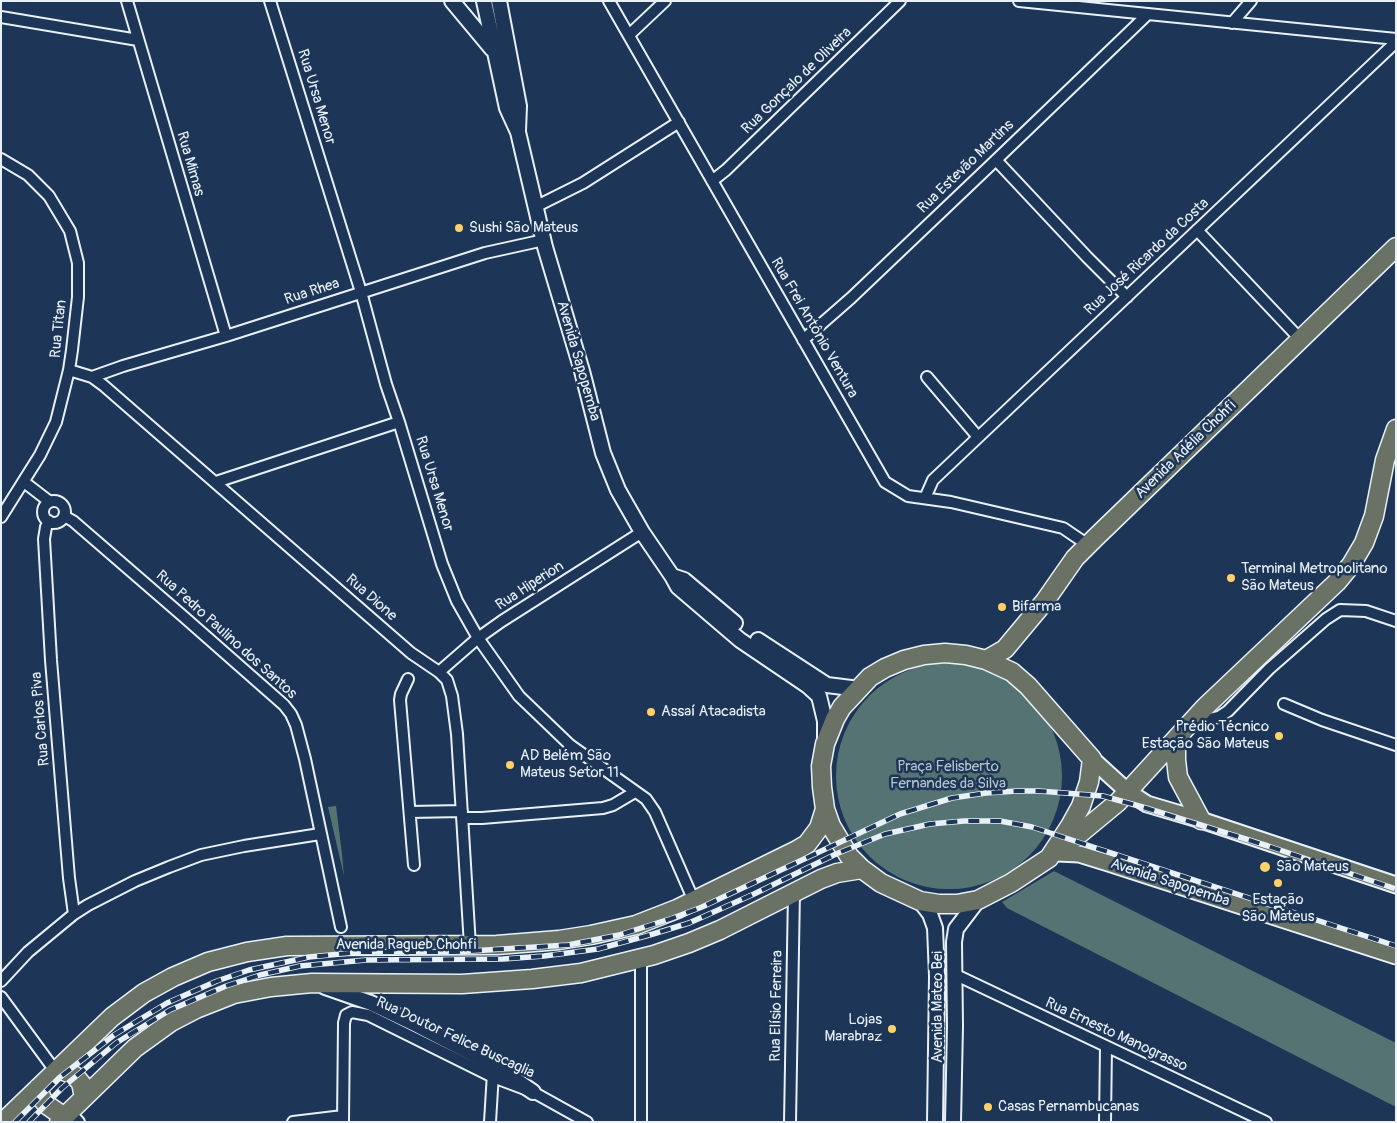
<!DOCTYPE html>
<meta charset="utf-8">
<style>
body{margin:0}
#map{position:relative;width:1397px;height:1123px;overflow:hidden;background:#1d3557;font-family:Pangolin,sans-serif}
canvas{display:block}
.frame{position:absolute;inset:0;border:2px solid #e8f1f8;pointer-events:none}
</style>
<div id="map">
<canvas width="1397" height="1123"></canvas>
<div class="frame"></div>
</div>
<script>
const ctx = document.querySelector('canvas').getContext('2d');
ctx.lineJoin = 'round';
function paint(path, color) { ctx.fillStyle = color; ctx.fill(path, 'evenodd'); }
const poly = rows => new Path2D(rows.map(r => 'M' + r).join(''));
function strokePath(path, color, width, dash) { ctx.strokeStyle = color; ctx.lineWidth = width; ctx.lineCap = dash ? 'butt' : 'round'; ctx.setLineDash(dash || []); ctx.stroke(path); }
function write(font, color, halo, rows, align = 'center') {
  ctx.font = font + ' Pangolin,sans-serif'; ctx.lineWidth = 5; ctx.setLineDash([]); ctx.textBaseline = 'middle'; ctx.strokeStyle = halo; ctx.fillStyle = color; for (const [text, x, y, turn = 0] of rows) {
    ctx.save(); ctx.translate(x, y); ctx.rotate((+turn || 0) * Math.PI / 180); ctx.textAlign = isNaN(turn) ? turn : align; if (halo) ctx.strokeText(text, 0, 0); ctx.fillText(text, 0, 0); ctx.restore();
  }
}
const green = poly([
 '836 776a113 113 0 1 1 226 0a113 113 0 1 1-226 0Z',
 [336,806,342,854,344,876,328,807],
 [1054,871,1396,1043,1396,1107,1007,908,1002,902]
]);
const street = poly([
 [127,1,226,336],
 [270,1,361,292,386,384,399,422,442,564,457,601,478,638,519,696,570,745,646,799,655,812,694,901],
 [609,1,885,482,908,496,951,502,1063,528,1088,545],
 [1019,1,1396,39],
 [1,17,138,40],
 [1232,23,1251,1],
 [629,35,665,1],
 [1,159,28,175,49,196,70,231,78,263,78,297,72,350,69,370,56,422,40,455,1,517],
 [996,160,1087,257,1127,297],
 [712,181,726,170,900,1],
 [535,207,583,183,679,122],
 [1197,230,1300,339],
 [803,340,851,298,996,160,1148,14],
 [69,370,92,377,103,385,411,653,439,672,447,680,452,696,457,734,470,946],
 [92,377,123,366,226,336,485,253,544,240],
 [927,377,978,437],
 [24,482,50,502],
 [216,482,399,422],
 [925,498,933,480,1396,42],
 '43 512a11 11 0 1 1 22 0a11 11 0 1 1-22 0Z',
 [64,516,73,521,184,617,284,705,291,714,296,725,305,759,341,927],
 [49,521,46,527,44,539,51,660,69,878,74,914],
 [439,672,478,638,502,621,642,532],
 [408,679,401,694,400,700,414,865],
 [1284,704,1322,720,1396,745],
 [1191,723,1219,717,1228,711,1269,669,1326,619,1340,610,1366,611,1396,621],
 [410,812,462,811],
 [462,818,482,818,603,808,613,805,635,792],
 [641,959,641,1122],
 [954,974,1266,1122],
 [1,981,28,952,74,914,88,905,135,881,169,867,201,855,244,846,320,834],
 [1,997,56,1072],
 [69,1111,79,1122],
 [293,1122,343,1116],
 [343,1122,344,1023,346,1015,352,1012,368,1015,493,1077,533,1092,587,1122],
 [490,1122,493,1073],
 [790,1122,794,892],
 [1105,1122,1106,1047]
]);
const secondary = poly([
 [452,1,492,49],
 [484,1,507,108,518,132,545,247,582,371,603,453,618,490,642,532,672,576,678,587,740,640,808,686,819,696,825,721,825,738],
 [499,1,519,106,518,131],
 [672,576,684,580,735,623],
 [758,640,827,685,859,689],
 [920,901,930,914,935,928,937,976,935,1122],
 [325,987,371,1003,417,1025,494,1065,533,1092],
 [953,1122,955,1026,954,942,956,929,978,900]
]);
const primary = poly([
 [1092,759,1127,791,1147,804,1201,820,1396,885],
 [1057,853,1079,854,1105,862,1396,956]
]);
const highway = poly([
 [945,653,966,655,986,660,1012,672,1028,686,1092,759,1089,782,1081,806,1070,826,1049,858,1011,883,978,900,957,904,939,904,920,901,881,883,862,869,849,856,831,826,825,809,822,787,821,766,825,744,835,719,842,707,870,677,885,668,904,660,924,655,945,653],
 [986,660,1005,649,1045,601,1075,558,1095,538,1396,247],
 [1176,740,1176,760,1178,777,1201,820],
 [1060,850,1118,802,1205,707,1337,582,1351,565,1364,543,1374,516,1385,460,1396,429],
 [60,1069,75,1076,81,1083,84,1097],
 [38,1088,42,1099,47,1105,60,1114,65,1115],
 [3,1122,112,1017,144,993,173,977,208,962,247,952,287,946,497,945,559,940,591,935,636,925,677,909,797,850,807,844,819,828,825,809],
 [59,1122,135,1048,171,1022,196,1009,234,994,271,987,312,983,462,984,532,979,581,973,654,955,689,943,720,930,821,879,837,873,862,869]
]);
const rail = poly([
 [15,1122,59,1078,114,1035,167,1003,217,981,249,970,309,957,361,952,454,952,568,945,619,935,673,918,702,907,900,814,952,798,986,793,1017,791,1039,791,1103,796,1146,808,1268,846,1396,889],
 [29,1122,62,1088,116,1043,170,1010,226,986,260,975,300,966,366,960,503,959,544,956,598,949,653,934,689,923,754,894,836,854,885,834,930,824,964,821,1000,821,1032,827,1396,946]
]);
const markers = [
 [459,228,5,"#ffd166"],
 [1231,578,5,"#ffd166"],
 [1002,607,5,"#ffd166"],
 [651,712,5,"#ffd166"],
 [1279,736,5,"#ffd166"],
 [510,765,5,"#ffd166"],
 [1265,867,6,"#ffd166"],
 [1278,883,5,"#ffd166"],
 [892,1029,5,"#ffd166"],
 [988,1107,5,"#ffd166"]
];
const streetNames = [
 ["Rua Gonçalo de Oliveira",797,81,-44],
 ["Rua Ursa Menor",316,97,73],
 ["Rua Mimas",190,164,74],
 ["Rua Estevão Martins",966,167,-44],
 ["Rua José Ricardo da Costa",1147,257,-43],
 ["Rua Rhea",312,292,-18],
 ["Rua Frei Antônio Ventura",814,328,60],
 ["Rua Titan",59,329,-84],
 ["Avenida Sapopemba",578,361,74],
 ["Avenida Adélia Chohfi",1186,450,-44],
 ["Rua Ursa Menor",434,484,73],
 ["Rua Hiperion",530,586,-33],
 ["Rua Dione",371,598,41],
 ["Rua Pedro Paulino dos Santos",226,635,42],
 ["Rua Carlos Piva",41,719,-95],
 ["Avenida Sapopemba",1170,883,18],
 ["Avenida Ragueb Chohfi",406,945],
 ["Rua Elísio Ferreira",777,1006,-89],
 ["Avenida Mateo Bei",938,1007,-90],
 ["Rua Ernesto Manograsso",1116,1035,25],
 ["Rua Doutor Felice Buscaglia",455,1038,25]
];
const poiNames = [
 ["Sushi São Mateus",469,228],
 ["Terminal Metropolitano",1241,569],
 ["São Mateus",1241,586],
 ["Bifarma",1012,607],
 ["Assaí Atacadista",661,712],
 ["Prédio Técnico",1269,727,"right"],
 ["Estação São Mateus",1269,744,"right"],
 ["AD Belém São",520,756],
 ["Mateus Setor 11",520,773],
 ["São Mateus",1276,867],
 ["Estação",1278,900,"center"],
 ["São Mateus",1278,917,"center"],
 ["Lojas",882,1020,"right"],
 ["Marabraz",882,1037,"right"],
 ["Casas Pernambucanas",998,1107]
];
const parkNames = [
 ["Praça Felisberto",948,767],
 ["Fernandes da Silva",948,784]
];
paint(green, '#557372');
strokePath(street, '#e8f1f8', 14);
strokePath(secondary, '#e8f1f8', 18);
strokePath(primary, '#e8f1f8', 19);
strokePath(highway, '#e8f1f8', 21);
strokePath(street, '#1d3557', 10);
strokePath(secondary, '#1d3557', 14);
strokePath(primary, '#6a7266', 15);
strokePath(highway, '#6a7266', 18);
strokePath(rail, '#e8f1f8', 5.5);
strokePath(rail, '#1d3557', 4, [11]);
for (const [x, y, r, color] of markers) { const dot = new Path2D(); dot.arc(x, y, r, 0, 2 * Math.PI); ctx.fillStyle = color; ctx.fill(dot); strokePath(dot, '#1d3557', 2); }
write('15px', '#e8f1f8', '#1d3557', streetNames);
write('15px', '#e8f1f8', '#1d3557', poiNames, 'left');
write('15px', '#b5c5c9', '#1d3557', parkNames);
</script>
